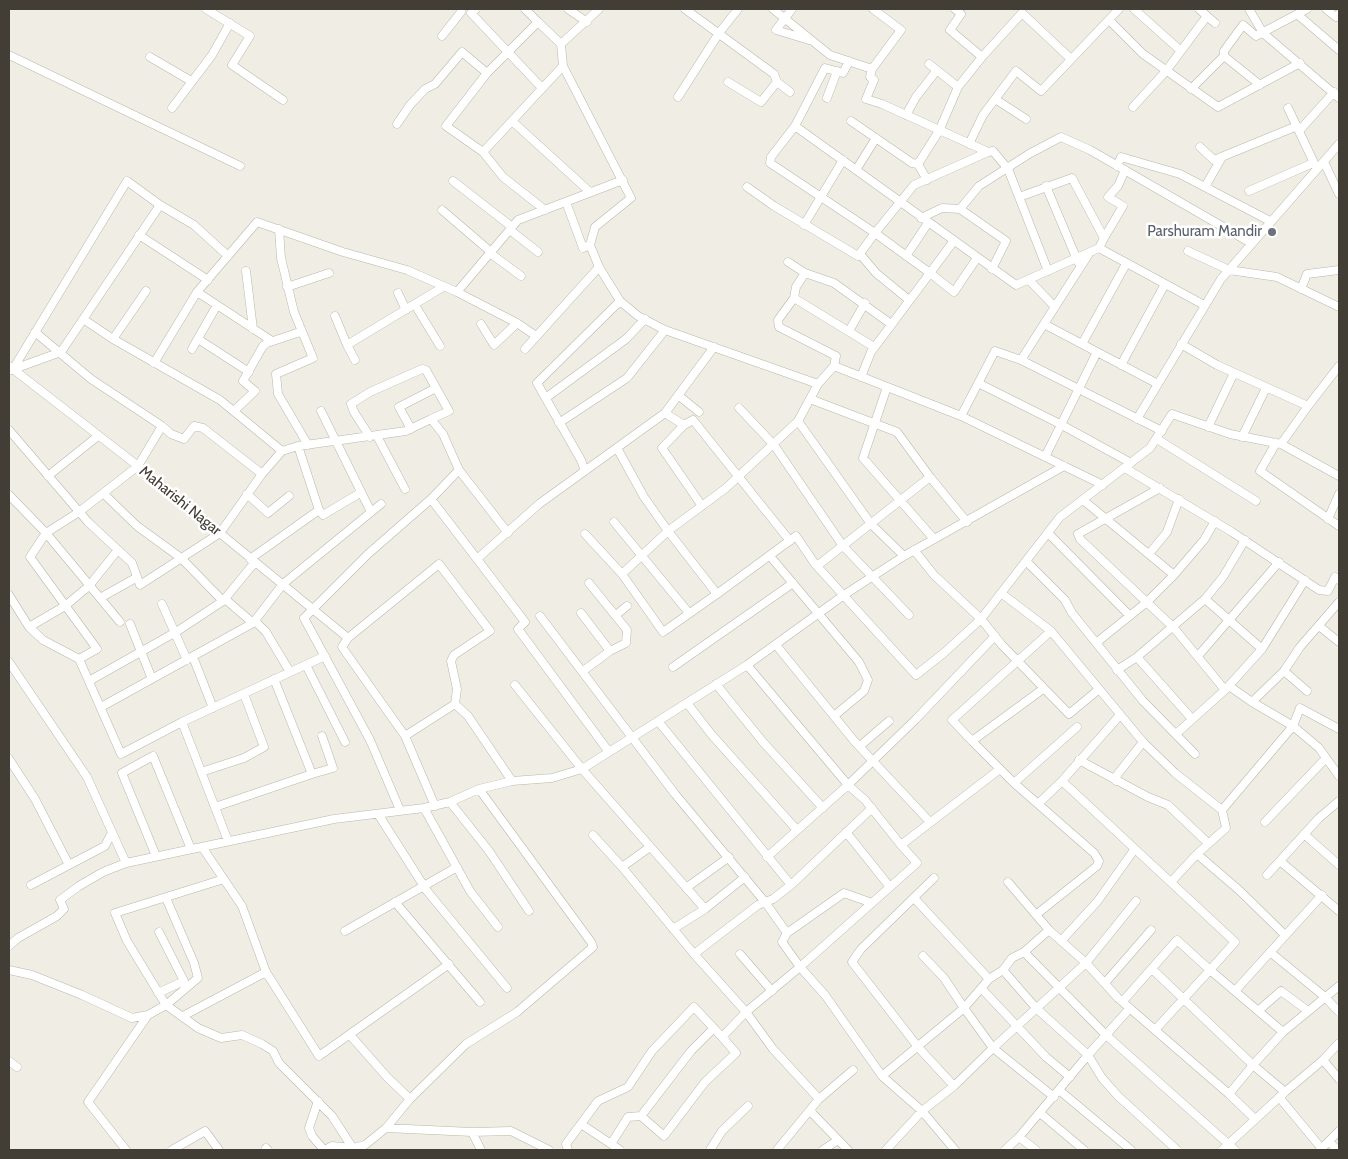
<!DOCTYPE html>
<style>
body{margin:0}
#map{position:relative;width:1348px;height:1159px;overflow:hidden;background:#f0eee4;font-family:Cabin,sans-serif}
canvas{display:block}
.frame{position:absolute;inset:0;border:10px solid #423e35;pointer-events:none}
</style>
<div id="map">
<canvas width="1348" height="1159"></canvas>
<div class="frame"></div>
</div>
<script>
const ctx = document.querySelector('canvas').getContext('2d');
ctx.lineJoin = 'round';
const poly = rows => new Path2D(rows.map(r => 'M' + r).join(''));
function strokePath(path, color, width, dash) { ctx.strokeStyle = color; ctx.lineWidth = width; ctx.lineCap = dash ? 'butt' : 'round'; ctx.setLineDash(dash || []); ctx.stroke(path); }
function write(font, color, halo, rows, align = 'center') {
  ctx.font = font + ' Cabin,sans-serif'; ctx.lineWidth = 5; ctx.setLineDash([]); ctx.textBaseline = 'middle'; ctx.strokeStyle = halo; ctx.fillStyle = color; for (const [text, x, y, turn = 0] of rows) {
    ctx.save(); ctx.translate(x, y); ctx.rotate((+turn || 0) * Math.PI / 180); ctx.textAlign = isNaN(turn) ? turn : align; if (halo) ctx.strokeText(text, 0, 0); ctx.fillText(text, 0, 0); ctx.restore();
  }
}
const minor = poly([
 [206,9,250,36,232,65,283,100],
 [476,9,471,13,542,88],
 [525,9,538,22],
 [568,9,587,22],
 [685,9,774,74,777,82,790,92],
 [773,9,830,55,872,69,870,77,874,80,866,99,882,104,988,152,993,151,1008,169,1019,197,1072,178,1104,238,1099,248],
 [792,9,776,30,809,40],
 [955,9,961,14,950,30,982,57],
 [1134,9,1181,51],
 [1199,9,1215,23],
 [1249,9,1263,33,1339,98],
 [1326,9,1336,17,1339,14],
 [1298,15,1339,50],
 [1109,20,1143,54,1218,107,1300,63],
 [442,36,461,12],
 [9,55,240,166],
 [1224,56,1224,51,1243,25,1256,36,1307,9],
 [150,57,191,81],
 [849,61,843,73,825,68,795,126,1016,285,1090,252],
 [929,64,958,87],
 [563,66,631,198,595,227,590,245,599,267,620,301,638,316,665,330,818,384,834,366,961,416,1103,485],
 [872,69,901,30,873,9],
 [728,82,761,102,777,82],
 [1191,89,1224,56,1260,85],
 [678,97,719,33,738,9],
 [827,98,837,71],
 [995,99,1026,119],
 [1133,107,1166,71,1207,16],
 [172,108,212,55,230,23],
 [1288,108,1315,165],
 [906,115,916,97,937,70],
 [512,121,590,192],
 [851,121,912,163,918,164,927,180],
 [397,124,410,105,425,89,435,84,462,52,487,73],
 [795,126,771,157,770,163,875,233,914,185,988,152],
 [1299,131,1334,92],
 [969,144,983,115,1016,71,1041,91,1119,9],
 [1200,147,1214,160,1297,126],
 [483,152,446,126,487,73,538,22,561,44],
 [1324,162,1339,194],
 [918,164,939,131,958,87,982,57,1022,13,1071,59],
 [1117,166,1121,157,1180,174,1270,221],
 [856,170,876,138],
 [453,181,512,227],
 [1046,186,1078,262],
 [747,187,774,206,858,256,875,233,930,273,953,242],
 [1205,187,1222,157],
 [1249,191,1313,163],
 [1019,197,1048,271],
 [566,202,583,248,590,245],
 [960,209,1006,241,992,269],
 [442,210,491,252],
 [545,210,503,177,483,152,563,66,561,44,599,9],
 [921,218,942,208,960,209,979,186,1029,154,1061,137,1090,150,1251,243],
 [804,225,843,160],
 [279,229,281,258,294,312,313,358,276,374,278,394,308,445],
 [510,230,538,252],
 [139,235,208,280],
 [1104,238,1123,206,1108,197,1118,186,1125,170],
 [1188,251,1229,270,1277,277,1339,307],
 [490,253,521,276],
 [860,254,876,273,909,300],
 [906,256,928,223],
 [788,262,805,273,834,283,891,324],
 [246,271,253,329],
 [805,273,796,287,794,298,778,320,779,327,836,356,834,366],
 [1029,280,1055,307],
 [287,287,329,273],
 [1301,289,1307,274,1339,270],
 [457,292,517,323,536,336],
 [398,293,406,310],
 [794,298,874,347],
 [217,305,272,341],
 [415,305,440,346],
 [335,316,347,345],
 [83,319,113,339,220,400,282,451],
 [481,324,494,345,517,323],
 [1044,324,1097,352,1045,457],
 [849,331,865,303],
 [35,332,91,379,162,426,171,434,184,439,194,426,203,428,262,474],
 [113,339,146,291],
 [198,339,249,372],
 [1082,344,1126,264],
 [1181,344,1217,365,1308,406,1339,366],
 [192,349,217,305,197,292,257,222,343,252,407,270,457,292,518,220,623,180],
 [525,349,599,267],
 [1097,352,1158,384],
 [355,360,347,345,443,287],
 [1021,360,1090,252,1099,248,1204,305],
 [154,363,197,292],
 [1121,365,1165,284],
 [9,366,138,466,348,638],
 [13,369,127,181,160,205,194,225,228,256],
 [11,370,61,352,160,205],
 [861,377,871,352,930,273,954,292,977,258],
 [978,383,1060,424,1131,463],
 [818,384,798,421,871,524,904,556],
 [887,387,863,458,934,539],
 [678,395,699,412],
 [547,397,626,339,645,319],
 [810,399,897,432,930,477],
 [739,408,774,445,843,546,909,615],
 [235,410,255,391,243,381,263,346,267,343,300,332],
 [321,411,371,512],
 [665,413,684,425,693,420,790,541],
 [961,416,995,351,1021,360,1162,431],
 [1137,419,1221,279,1339,144],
 [798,421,726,488,668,531,717,594,796,536,815,564,916,675,945,652,981,619,1060,517,1150,448,1172,414,1230,434,1281,444,1339,476],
 [559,423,627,378,665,330],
 [684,425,662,448,702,506],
 [1208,427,1234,373],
 [411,429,399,407,436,388],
 [9,430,88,522,132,563,140,585,220,533,262,474,282,451,298,446,406,431,431,419,443,434,459,470,508,533],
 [377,436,405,489],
 [370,437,354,412,351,404,370,392,422,369,426,370,449,411,431,419],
 [1242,437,1266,388],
 [1157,439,1256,501],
 [1276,443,1260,471,1339,526],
 [1281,444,1308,406],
 [617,448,644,497,668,531,622,574],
 [1125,468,1232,532,1319,590,1328,591,1335,577,1339,580],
 [585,471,581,460,537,383,620,301],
 [48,476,98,436],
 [1160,488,1078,534,1080,539,1174,628,1225,690],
 [104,494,137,526,181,558,223,601],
 [247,494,268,513,289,496],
 [9,495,46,533,79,512,138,466,162,426],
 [431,499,477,559,539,504,665,413,714,347],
 [1083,500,1174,575],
 [319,510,323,515,360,493],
 [1328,519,1339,494],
 [614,522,689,613],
 [1048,533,1130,616],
 [585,534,622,574,663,632,717,594],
 [914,550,934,575,981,619,1002,645,1069,714,1098,690],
 [1149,554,1167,532,1179,499],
 [770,556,859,662,868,680,864,691,834,716],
 [250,559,319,510,298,446],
 [477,559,525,622,518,629,609,752],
 [1026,561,1065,600,1072,613,1143,701,1195,754],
 [817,566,930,477,967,522],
 [1001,593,1051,631,1143,742,1175,773,1222,810,1293,726,1252,702,1284,671,1300,647,1339,602],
 [9,595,29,627,43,640,79,659,121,754,182,722,325,656],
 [100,598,134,579],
 [225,599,253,623],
 [1205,599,1262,649],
 [162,604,187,660],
 [581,613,610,651],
 [616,615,627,606],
 [540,616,675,794,765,902,787,933],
 [255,621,266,632,290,672],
 [130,624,152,679],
 [1319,626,1339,642],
 [29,627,65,606,89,586,117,551],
 [1096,643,1147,602,1174,575,1204,540,1215,521],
 [776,645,855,742,930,822],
 [1198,656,1279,562],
 [1137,657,1192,719],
 [79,659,97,649,30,557,46,533,120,622],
 [9,662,87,777,126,863],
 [195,662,213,708],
 [306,665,345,742],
 [747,665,848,785,865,800,901,845],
 [673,667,793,583],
 [1117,670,1137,657,1205,599,1223,577,1245,540],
 [583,671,610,651,626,643,627,630,589,583],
 [1284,671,1307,691],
 [89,681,176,632,223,601,255,562],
 [716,684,763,742,823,808],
 [515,685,582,769,705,909],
 [1229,686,1252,702],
 [687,703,711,734,797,830],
 [101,707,253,623,283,584,381,504],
 [658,721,791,885],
 [182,722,228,841],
 [1339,729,1300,708,1293,726,1319,748,1339,776],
 [1176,734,1225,690,1262,649,1305,580],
 [405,736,455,704,468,716,512,781],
 [972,741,952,720,1051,631],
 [860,746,889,721],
 [9,759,35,799,69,865],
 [1079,760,1148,797,1168,805,1208,843],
 [1000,769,1014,783,1077,727],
 [201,772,244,758,264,747,244,694],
 [312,774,333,768,322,736],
 [1062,781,1235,942,1210,970,1177,940,1123,1001],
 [1116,781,1117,775,1143,742],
 [1014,783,1094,853,1099,861,1097,866,1037,914],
 [450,802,489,851,529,911],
 [1038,804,1062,781,1120,715],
 [435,806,405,736,342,647,348,638,439,564,490,631,454,655,451,661,457,689,455,704],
 [215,807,312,774,274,679],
 [424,808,470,891,498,927],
 [400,810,370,740,304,618,368,554,431,499,459,470],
 [378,814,427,891,507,988],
 [1265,822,1326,758],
 [846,832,890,887],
 [1304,834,1339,865],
 [593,835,622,867,650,847],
 [202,847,242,906,266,972,319,1056,449,964],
 [1197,854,1240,891,1285,935],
 [156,856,122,773,153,756,191,849],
 [767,857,848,785,916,719,995,636],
 [1280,861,1339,911],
 [622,867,694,954,746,1012,773,1049,819,1099],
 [1267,875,1319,818,1339,801],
 [934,878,861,949,852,962,918,1047,954,1086],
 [1008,882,1049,930,1086,963,1136,901],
 [1171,882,1197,854,1226,828,1222,810],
 [31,885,105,846,112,832],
 [686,888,729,857],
 [166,898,194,963,198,978,166,1005,127,941,115,913,224,879],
 [915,899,989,979],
 [395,902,480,1002],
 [872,903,844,893,787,933,782,942,800,967,917,863,901,845,1000,769,972,741,1043,689],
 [673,929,705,909,745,877],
 [345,931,457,867],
 [1061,941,1097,902,1134,850],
 [9,946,18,938,57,916,64,909,60,900,79,886,103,872,126,863,334,819,424,808,450,802,479,789,512,781,552,778,582,769,747,665,844,595,904,556,1064,466],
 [1024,952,1106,1035,1235,1150],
 [1270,952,1325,997,1339,1012],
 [694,954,758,905,773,899,791,885,872,808],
 [740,954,772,991],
 [923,956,944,978,964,1008,989,979,1003,970,1012,958,1024,952,1049,930],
 [1152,969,1253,1065,1229,1094,1255,1119],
 [9,970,32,975,82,995,132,1018,148,1015,166,1005,198,1028,221,1038,242,1035,262,1044,273,1051,279,1063,332,1116,354,1150],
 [1003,970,1036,1008,1088,1055,1102,1078,1118,1096,1177,1150],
 [1105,983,1151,930],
 [982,989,1046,1057,1070,1077],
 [1235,991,1322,895],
 [158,993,184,981,159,932],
 [1258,1011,1281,991,1308,1011],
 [183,1016,266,972],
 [1155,1030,1210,970,1283,1032],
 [350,1035,387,1077,410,1099],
 [1323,1060,1339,1079],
 [9,1061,17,1067],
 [882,1076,964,1008,993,1048,1086,963,1118,998,1229,1094],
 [1059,1090,1131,1150],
 [1285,1092,1323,1060,1339,1043],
 [1279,1097,1322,1149],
 [318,1101,309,1128,312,1136,324,1150],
 [810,1111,848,1150],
 [1040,1113,1084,1150],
 [641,1116,691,1051,714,1028],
 [581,1124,620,1150],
 [386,1128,472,1132,511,1131,549,1150],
 [472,1132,481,1150],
 [1019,1137,1088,1055,1130,1008],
 [1329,1142,1338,1150],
 [611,1144,628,1117,641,1116,664,1136,705,1082,736,1053,722,1037],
 [266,1148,268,1150],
 [126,1150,88,1102,148,1015],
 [172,1150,205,1131,219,1150],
 [325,1150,332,1146,353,1148,365,1145,386,1128,410,1099,466,1044,517,1012,593,947,591,942,479,789],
 [568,1150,566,1144,598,1101,628,1087,652,1051,694,1007,722,1037,746,1012,800,967,825,995,882,1076,922,1111,955,1150],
 [710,1150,722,1131,748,1106],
 [777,1150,819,1099,853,1070],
 [823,1150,838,1140],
 [886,1150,922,1111,954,1086,993,1048,1054,1097],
 [1005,1150,1019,1137,1036,1150],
 [1222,1150,1285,1092,1253,1065,1283,1032,1339,986],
 [1320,1150,1339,1131]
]);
const markers = [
 [1272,232,5,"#6b7280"]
];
const worshipNames = [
 ["Parshuram Mandir",1262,232]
];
const streetNames = [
 ["Maharishi Nagar",180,501,39]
];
strokePath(minor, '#bbb6a8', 9);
strokePath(minor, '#fff', 8);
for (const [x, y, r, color] of markers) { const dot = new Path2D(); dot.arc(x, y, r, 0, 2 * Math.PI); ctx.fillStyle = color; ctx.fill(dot); strokePath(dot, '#fff', 2); }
write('15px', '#5b616d', '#fff', worshipNames, 'right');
write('15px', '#423e35', '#fff', streetNames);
</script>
